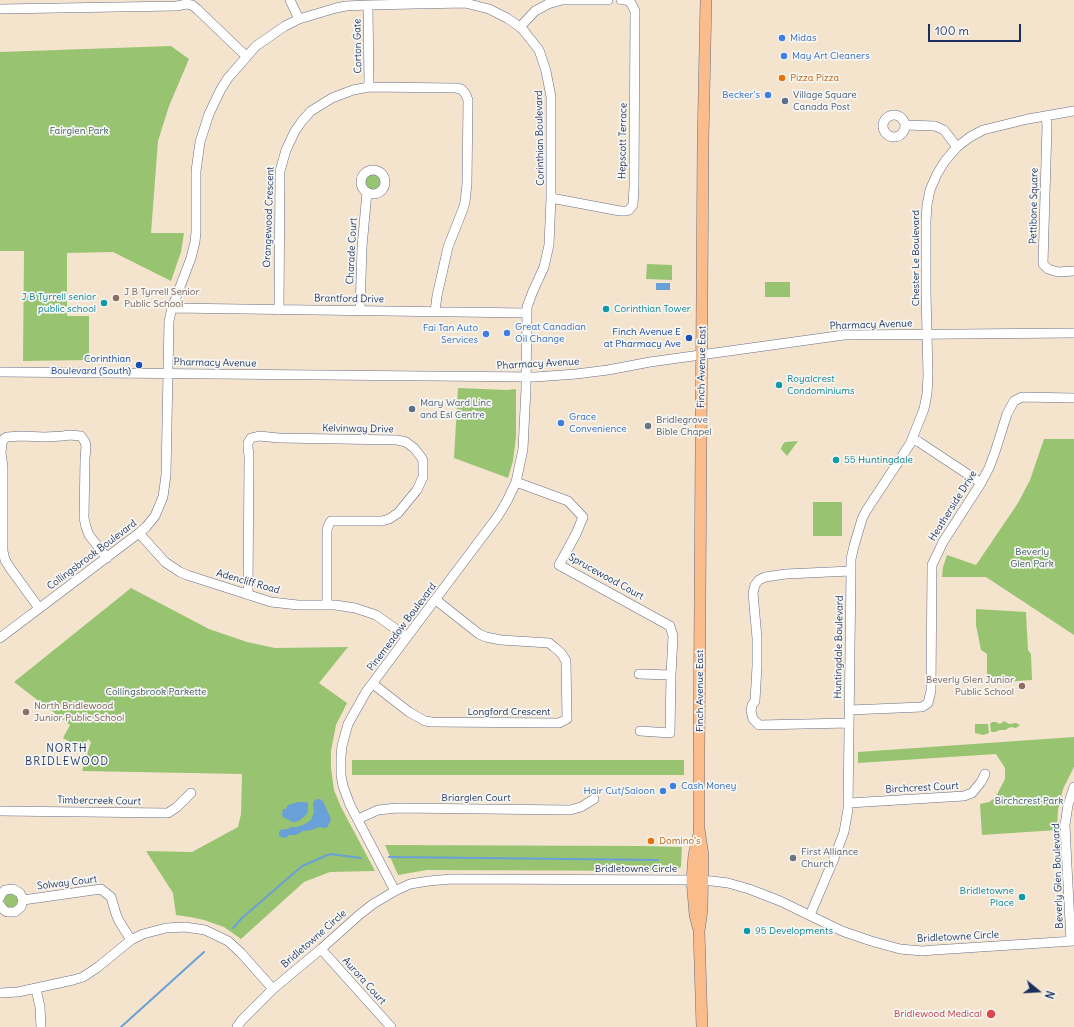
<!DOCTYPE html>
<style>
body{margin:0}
#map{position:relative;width:1074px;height:1027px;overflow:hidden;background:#f4e4ce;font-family:Delius,sans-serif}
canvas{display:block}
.north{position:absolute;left:1018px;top:971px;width:40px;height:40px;-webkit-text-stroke:3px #f6f6f2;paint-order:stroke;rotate:108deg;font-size:11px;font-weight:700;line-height:16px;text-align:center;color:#1b2f5e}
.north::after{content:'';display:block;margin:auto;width:14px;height:18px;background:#1b2f5e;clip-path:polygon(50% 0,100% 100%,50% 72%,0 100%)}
.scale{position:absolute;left:928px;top:24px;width:93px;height:18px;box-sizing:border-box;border:2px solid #1b2f5e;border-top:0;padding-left:5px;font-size:12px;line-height:14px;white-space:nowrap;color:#1b2f5e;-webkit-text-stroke:3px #f6f6f2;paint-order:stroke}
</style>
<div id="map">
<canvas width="1074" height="1027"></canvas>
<div class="north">N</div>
<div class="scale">100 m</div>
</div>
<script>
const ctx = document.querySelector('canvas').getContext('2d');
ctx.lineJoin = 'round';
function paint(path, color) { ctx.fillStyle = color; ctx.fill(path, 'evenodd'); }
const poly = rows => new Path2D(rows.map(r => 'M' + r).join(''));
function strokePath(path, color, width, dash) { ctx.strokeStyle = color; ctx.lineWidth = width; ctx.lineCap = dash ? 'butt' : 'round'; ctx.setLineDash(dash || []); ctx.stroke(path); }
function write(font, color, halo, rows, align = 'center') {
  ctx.font = font + ' Delius,sans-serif'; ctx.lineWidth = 3.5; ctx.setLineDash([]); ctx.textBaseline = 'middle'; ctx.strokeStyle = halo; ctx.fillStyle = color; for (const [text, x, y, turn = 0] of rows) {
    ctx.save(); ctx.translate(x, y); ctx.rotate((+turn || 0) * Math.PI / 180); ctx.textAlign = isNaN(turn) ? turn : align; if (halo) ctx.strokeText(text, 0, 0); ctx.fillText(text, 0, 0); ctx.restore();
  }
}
const green = poly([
 [171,46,189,59,169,106,158,141,151,233,184,233,181,252,171,281,113,252,67,253,67,316,89,316,89,360,23,361,24,251,0,251,0,52],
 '365 182a8 8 0 1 1 16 0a8 8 0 1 1-16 0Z',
 [647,264,672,265,672,280,646,279],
 [765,282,790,282,790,297,765,297],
 [458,388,507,390,516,389,516,437,513,461,508,478,454,458],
 [1044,439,1074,439,1074,635,986,577,942,577,943,567,947,555,976,565,1018,503,1030,480],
 [798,441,787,456,781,449,783,444,785,442],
 [813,502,842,502,842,536,813,536],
 [131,588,209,629,247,642,275,648,348,647,319,683,347,703,336,725,331,751,331,768,334,790,341,807,375,871,330,872,304,882,241,939,224,927,204,920,190,917,176,915,173,893,146,851,192,852,238,827,241,814,242,774,82,771,91,742,88,739,85,746,80,747,63,738,70,725,14,682],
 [976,609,1026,612,1028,650,1031,654,1032,680,987,683,987,654,981,650,976,625],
 [1004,721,1009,724,1016,723,1020,725,1016,728,1011,727,1005,730,1000,730,995,732,991,732,990,724,992,722,996,722,1000,724],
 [975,724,988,724,989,733,983,735,975,733],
 [1074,737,1074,767,1063,789,1058,810,1057,830,982,835,980,804,989,802,995,798,1005,779,1005,768,996,754,858,763,858,752],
 [352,760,684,760,684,775,352,775],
 [385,845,641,846,682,847,681,867,674,871,427,870,398,875],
 '4 901a7 7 0 1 1 14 0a7 7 0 1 1-14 0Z'
]);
const water = poly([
 [656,283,670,283,670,290,656,290],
 [318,799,320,799,323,801,331,819,330,822,328,826,326,828,319,827,312,830,303,831,296,835,289,835,286,838,281,837,279,836,279,832,280,830,288,829,291,827,297,827,305,824,311,820,314,812,313,803,315,800],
 [298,802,305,802,308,803,308,812,306,815,300,820,295,822,292,822,283,817,282,815,283,809,286,809,288,805]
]);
const stream = poly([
 [389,857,658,860],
 [233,928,242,918,302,866,330,854,361,858],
 [121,1027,204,952]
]);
const minor = poly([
 [290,0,299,19],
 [368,5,369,87],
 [0,9,177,6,186,4,192,5,197,9,246,56],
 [520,27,535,11,548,4,562,0,608,0],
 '883 126a11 11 0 1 1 22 0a11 11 0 1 1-22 0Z',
 [1046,116,1047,126,1043,264,1048,269,1058,272,1074,271],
 [905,125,935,126,944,130,957,147],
 '361 182a12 12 0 1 1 24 0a12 12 0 1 1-24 0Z',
 [551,198,620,211,626,211,629,210,633,205,634,187,635,11,631,3,626,0,621,0],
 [172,308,527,313],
 [279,310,280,171,286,150,295,131,302,121,311,111,332,98,353,90,369,87,456,88,461,89,465,93,468,100,467,184,465,202,463,209,448,247,437,296,435,311],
 [360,311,362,247,367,192],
 [0,372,535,377,576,374,608,370,650,362,844,335,1074,333],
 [912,439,919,442,981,483],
 [516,482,568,501,583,517,576,534,559,565,670,626,673,636,671,675,639,674],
 [139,533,165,562,180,572,187,575,271,602,298,605,335,605,355,608,376,615,407,637],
 [248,595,249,456,248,447,248,443,251,438,259,436,279,438,397,440,406,442,414,448,421,457,423,461,423,477,417,490,398,513,389,519,382,521,331,521,329,524,327,530,327,604],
 [39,608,10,568,5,560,3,551,3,467,1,453,2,443,4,439,7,437,21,436,45,437,63,436,69,435,81,436,85,442,86,446,85,459,84,518,86,527,89,535,107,558],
 [0,638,139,533,146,527,155,516,163,497,166,475,169,321,172,308,191,258,195,242,196,232,196,171,200,142,209,114,221,89,228,78,256,46,285,26,299,19,336,8,346,6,368,5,465,3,489,9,507,18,520,27,524,31,539,50,546,71,551,97,551,198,549,245,544,267,533,291,527,307,527,313,526,388,523,449,516,482,507,501,498,516,410,633,366,692,348,724,342,746,341,756,341,775,343,786,350,805,395,891],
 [373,684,409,712,425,721,432,722,559,723,567,719,566,661,561,653,554,647,549,643,501,640,486,637,479,634,436,600],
 [850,710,922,707,928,703,931,691,932,565,943,542,981,483,989,468,995,452,1007,414,1014,401,1022,397,1074,398],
 [849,723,759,725,753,719,751,711,752,705,755,701,757,666,757,638,753,593,755,585,759,580,765,577,786,574,851,571],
 [640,731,670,733,671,675],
 [849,803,964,796,972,793,981,782,985,774],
 [0,811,168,813,177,807,191,793],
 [358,819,378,810,397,808,570,810,581,807,594,799],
 [0,897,2,893,5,890,13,889,20,893,23,900,21,907,15,912,7,912,4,910,0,905],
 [23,900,101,889,111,897,116,914,119,921,131,940],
 [810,915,833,861,844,832,848,809,851,571,851,559,854,546,862,519,866,511,910,444,924,409,927,394,928,376,926,291,926,221,927,205,930,190,937,174,945,161,957,147,970,137,983,130,1028,119,1074,111],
 [1071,941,1067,866,1065,825,1068,805,1074,787],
 [321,949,391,1027],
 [36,989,40,1007,41,1027],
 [0,993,18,992,73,980,83,977,98,967,131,940,143,934,166,928,185,927,205,930,228,941,241,953,273,989],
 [237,1027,241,1021,273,989,321,949,359,915,373,904,395,891,410,884,429,881,451,879,692,880,712,881,728,883,749,889,780,901,842,931,871,941,900,949,922,951,934,950,1074,941]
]);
const major = poly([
 [698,837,694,855,692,880,695,915,698,927],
 [702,1027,699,931,702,910,703,855,699,829,699,753,703,142,706,0]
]);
const markers = [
 [782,38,4,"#3f7fe0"],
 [784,56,4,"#3f7fe0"],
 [782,78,4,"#e8710a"],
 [768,95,4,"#3f7fe0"],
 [785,101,4,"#5c6f8a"],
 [116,298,4,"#8d6e63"],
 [104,303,4,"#0f9aa8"],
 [606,309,4,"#0f9aa8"],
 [507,333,4,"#3f7fe0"],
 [486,334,4,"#3f7fe0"],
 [689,338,4,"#1a4fb4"],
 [139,365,4,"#1a4fb4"],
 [779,385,4,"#0f9aa8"],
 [412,409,4,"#5c6f8a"],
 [561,423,4,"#3f7fe0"],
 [648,426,4,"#6b7280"],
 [836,460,4,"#0f9aa8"],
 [1022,686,4,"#8d6e63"],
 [26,712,4,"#8d6e63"],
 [673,786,4,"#3f7fe0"],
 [663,791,4,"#3f7fe0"],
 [651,841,4,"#e8710a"],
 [793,858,4,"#6b7280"],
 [1022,897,4,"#0f9aa8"],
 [747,931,4,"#0f9aa8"],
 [991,1014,5,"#e0444e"]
];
const shopNames = [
 ["Midas",790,38],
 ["May Art Cleaners",792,56],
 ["Becker's",760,95,"right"],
 ["Great Canadian",515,327],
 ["Oil Change",515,339],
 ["Fai Tan Auto",478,328,"right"],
 ["Services",478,340,"right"],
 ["Grace",569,417],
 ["Convenience",569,429],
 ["Cash Money",681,786],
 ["Hair Cut/Saloon",655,791,"right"]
];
const streetNames = [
 ["Corton Gate",358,46,-91],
 ["Corinthian Boulevard",540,138,-91],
 ["Hepscott Terrace",623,141,-89],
 ["Pettibone Square",1034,206,-89],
 ["Orangewood Crescent",269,217,-88],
 ["Charade Court",352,251,-87],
 ["Chester Le Boulevard",916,258,-90],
 ["Brantford Drive",349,299,1],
 ["Pharmacy Avenue",871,325,-2],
 ["Pharmacy Avenue",215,363,1],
 ["Pharmacy Avenue",538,364,-3],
 ["Finch Avenue East",702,367,-89],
 ["Kelvinway Drive",358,429,1],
 ["Heatherside Drive",953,506,-58],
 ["Collingsbrook Boulevard",92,555,-37],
 ["Sprucewood Court",606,577,29],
 ["Adencliff Road",248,582,16],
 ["Pinemeadow Boulevard",402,627,-53],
 ["Huntingdale Boulevard",839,647,-89],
 ["Finch Avenue East",700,691,-90],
 ["Longford Crescent",509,712],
 ["Birchcrest Court",922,788,-3],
 ["Briarglen Court",476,798],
 ["Timbercreek Court",99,801,1],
 ["Bridletowne Circle",636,869],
 ["Beverly Glen Boulevard",1058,876,-92],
 ["Solway Court",67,883,-7],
 ["Bridletowne Circle",958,937,-3],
 ["Bridletowne Circle",314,939,-41],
 ["Aurora Court",364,981,48]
];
const foodNames = [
 ["Pizza Pizza",790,78],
 ["Domino's",659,841]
];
const serviceNames = [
 ["Village Square",793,95],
 ["Canada Post",793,107],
 ["Mary Ward Linc",420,403],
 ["and Esl Centre",420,415]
];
const parkNames = [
 ["Fairglen Park",79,131],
 ["Beverly",1032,552],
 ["Glen Park",1032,564],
 ["Collingsbrook Parkette",156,692],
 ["Birchcrest Park",1029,801]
];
const educationNames = [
 ["J B Tyrrell Senior",124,292],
 ["Public School",124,304],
 ["Beverly Glen Junior",1014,680,"right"],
 ["Public School",1014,692,"right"],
 ["North Bridlewood",34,706],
 ["Junior Public School",34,718]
];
const cultureNames = [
 ["J B Tyrrell senior",96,297,"right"],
 ["public school",96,309,"right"],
 ["Corinthian Tower",614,309],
 ["Royalcrest",787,379],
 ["Condominiums",787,391],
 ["55 Huntingdale",844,460],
 ["Bridletowne",1014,891,"right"],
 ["Place",1014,903,"right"],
 ["95 Developments",755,931]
];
const transitNames = [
 ["Finch Avenue E",681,332],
 ["at Pharmacy Ave",681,344],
 ["Corinthian",131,359],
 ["Boulevard (South)",131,371]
];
const worshipNames = [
 ["Bridlegrove",656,420],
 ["Bible Chapel",656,432],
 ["First Alliance",801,852],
 ["Church",801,864]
];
const healthNames = [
 ["Bridlewood Medical",982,1014]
];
const neighbourhoodNames = [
 ["NORTH",67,749],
 ["BRIDLEWOOD",67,762]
];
paint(green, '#98c471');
paint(water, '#69a0d7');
strokePath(stream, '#69a0d7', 2);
strokePath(minor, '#676e85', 10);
strokePath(major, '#676e85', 12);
strokePath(minor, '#fff', 9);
strokePath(major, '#fabc8b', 11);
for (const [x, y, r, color] of markers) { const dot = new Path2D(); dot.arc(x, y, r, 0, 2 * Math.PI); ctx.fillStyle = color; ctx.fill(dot); strokePath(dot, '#f6f6f2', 1.5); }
write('10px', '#366cbe', '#f6f6f2', shopNames, 'left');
write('10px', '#1b2f5e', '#f6f6f2', streetNames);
write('10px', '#c56008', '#f6f6f2', foodNames, 'left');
write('10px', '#4e5e75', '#f6f6f2', serviceNames, 'left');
write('10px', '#405c64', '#f6f6f2', parkNames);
write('10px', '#785e54', '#f6f6f2', educationNames, 'left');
write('10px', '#0d838f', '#f6f6f2', cultureNames, 'left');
write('10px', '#164399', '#f6f6f2', transitNames, 'right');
write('10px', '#5b616d', '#f6f6f2', worshipNames, 'left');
write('10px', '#be3a42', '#f6f6f2', healthNames, 'right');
ctx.letterSpacing = '1px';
write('11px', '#1b2f5e', '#f6f6f2', neighbourhoodNames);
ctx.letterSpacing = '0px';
</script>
